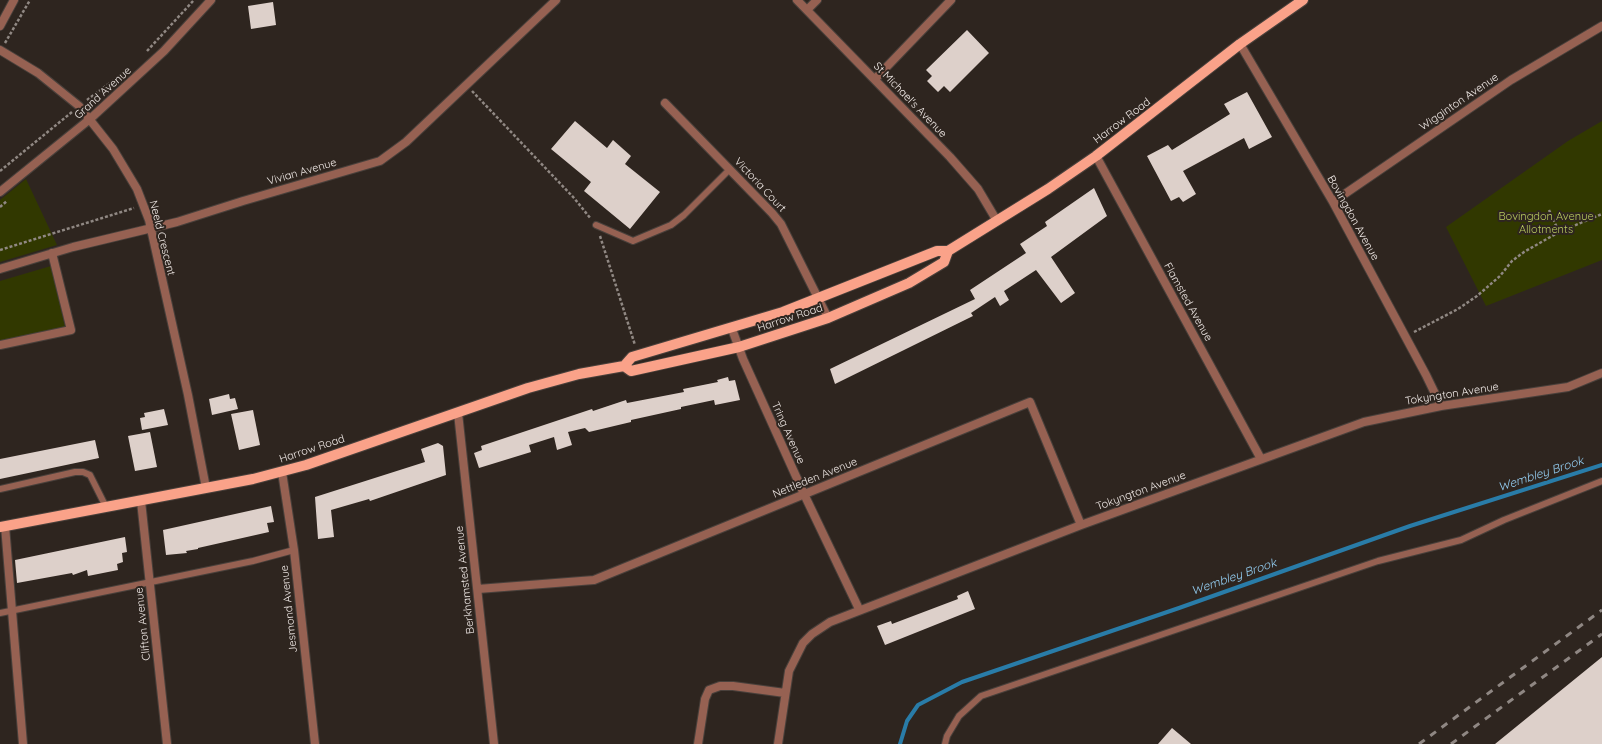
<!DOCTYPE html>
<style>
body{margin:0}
canvas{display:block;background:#2e251f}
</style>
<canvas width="1602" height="744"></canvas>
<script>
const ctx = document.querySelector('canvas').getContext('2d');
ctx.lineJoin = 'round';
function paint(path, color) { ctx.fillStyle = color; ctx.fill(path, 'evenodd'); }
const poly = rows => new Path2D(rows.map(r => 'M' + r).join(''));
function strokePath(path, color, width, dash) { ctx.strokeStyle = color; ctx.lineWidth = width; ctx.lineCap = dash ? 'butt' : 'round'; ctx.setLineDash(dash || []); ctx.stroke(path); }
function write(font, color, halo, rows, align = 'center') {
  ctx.font = font + ' Quicksand,sans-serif'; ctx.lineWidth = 4; ctx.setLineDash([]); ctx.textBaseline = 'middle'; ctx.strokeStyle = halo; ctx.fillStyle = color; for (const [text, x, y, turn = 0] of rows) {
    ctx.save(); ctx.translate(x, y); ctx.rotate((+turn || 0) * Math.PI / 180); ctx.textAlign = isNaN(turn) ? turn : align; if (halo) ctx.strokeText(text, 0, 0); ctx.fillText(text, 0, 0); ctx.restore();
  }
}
const green = poly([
 [1602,121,1602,260,1486,306,1446,227,1568,141],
 [26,179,57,245,0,262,0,200],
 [51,266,65,327,0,341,0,281]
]);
const stream = poly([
 [900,744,907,721,918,705,962,682,1179,608,1410,526,1602,465]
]);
const building = poly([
 [273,2,276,25,251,29,248,6],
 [967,30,989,53,950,92,944,86,938,92,927,81,932,76,926,70],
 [1247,92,1272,137,1249,149,1244,138,1183,171,1196,194,1183,202,1179,197,1171,201,1147,156,1168,145,1172,150,1230,114,1224,104],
 [575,121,607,148,613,140,631,156,625,164,660,192,630,229,584,191,591,182,551,149],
 [1094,188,1107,216,1051,257,1075,293,1061,303,1036,270,1004,291,1009,300,1000,306,995,297,971,313,973,316,835,384,830,369,975,299,970,290,1026,253,1020,244,1047,226,1045,222],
 [728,377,729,381,735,380,740,400,715,405,714,400,681,407,681,409,631,420,631,422,589,432,585,428,568,432,572,445,557,450,554,437,529,445,531,452,479,468,474,453,482,450,481,446,592,409,593,411,626,400,627,403,684,392,683,389,718,382,717,380],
 [229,394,230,399,235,398,238,409,212,415,209,399],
 [164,409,168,425,142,430,140,418,145,417,144,413],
 [253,410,260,445,239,450,231,414],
 [150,432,157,467,135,471,128,436],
 [95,440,99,458,0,479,0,459],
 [438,443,443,446,446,475,370,501,369,499,331,510,334,537,318,539,315,497,425,462,421,449],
 [271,506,274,522,267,523,269,532,198,548,198,549,186,551,187,553,166,555,163,530],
 [125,537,127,552,122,553,123,562,117,564,118,570,88,576,87,570,73,575,72,573,17,583,15,560],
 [968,591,975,609,885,645,877,626,891,621,892,624,958,599,957,596],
 [1602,657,1602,744,1495,744],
 [1172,728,1191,744,1158,744]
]);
const path = poly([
 [5,43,30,0],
 [147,51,194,0],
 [472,91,574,198,591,219],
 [87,100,118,77],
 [0,171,72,112],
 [0,207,7,201],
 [1549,210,1559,232],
 [600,236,635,345],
 [0,250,134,208],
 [1414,332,1458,309,1477,296,1500,276,1512,261,1524,252,1559,232,1602,214]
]);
const lane = poly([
 [596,225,633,241,671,225,684,215,730,169],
 [0,489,75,472,83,472,90,475,106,507],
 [0,613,253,561,294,550],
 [945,744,947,736,959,716,981,696,1378,561,1461,540,1504,520,1602,481]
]);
const street = poly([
 [797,0,950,157,978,189,997,221],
 [807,10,817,0],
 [0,26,14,0],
 [1240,44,1333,202,1426,375,1441,406],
 [0,50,38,73,79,106,113,149,137,189,149,220,188,395,206,488],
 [875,79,951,0],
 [665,103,772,213,781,224,828,318],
 [1096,156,1261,459],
 [0,192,90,119,164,51,211,0],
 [1333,202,1511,80,1602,26],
 [0,269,73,247,177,222,243,201,380,161,406,142,556,0],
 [732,329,743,359,804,494,859,609],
 [0,345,71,330,52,253],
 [458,413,494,744],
 [282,472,294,550,315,744],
 [141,501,167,744],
 [5,526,23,744],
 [478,589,594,580,1030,402,1081,525],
 [698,744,705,699,709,690,720,686,733,686,785,693],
 [778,744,789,671,803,643,812,634,830,622,1081,525,1364,422,1441,406,1568,387,1602,373]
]);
const primary = poly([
 [624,366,631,371,739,347,828,318,909,283,944,262,948,251],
 [0,527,253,479,306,465,528,388,579,374,624,366,632,357,783,312,937,251,948,251,1048,189,1096,156,1240,44,1303,0]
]);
const rail = poly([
 [1419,744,1602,610],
 [1451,744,1602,634]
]);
const streetNames = [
 ["Grand Avenue",103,93,-42],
 ["St Michael's Avenue",910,100,46],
 ["Wigginton Avenue",1459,102,-34],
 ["Harrow Road",1122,121,-37],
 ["Vivian Avenue",302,172,-16],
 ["Victoria Court",760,185,47],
 ["Bovingdon Avenue",1353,218,61],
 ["Neeld Crescent",162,238,76],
 ["Flamsted Avenue",1188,302,61],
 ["Harrow Road",790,318,-18],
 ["Tokyngton Avenue",1452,394,-9],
 ["Tring Avenue",788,433,66],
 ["Harrow Road",312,449,-18],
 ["Nettleden Avenue",815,478,-22],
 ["Tokyngton Avenue",1141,491,-20],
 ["Berkhamsted Avenue",465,580,-96],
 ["Jesmond Avenue",289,609,-96],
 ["Clifton Avenue",143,624,-96]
];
const parkNames = [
 ["Bovingdon Avenue",1546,217],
 ["Allotments",1546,230]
];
const waterNames = [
 ["Wembley Brook",1541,474,-18],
 ["Wembley Brook",1234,577,-19]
];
paint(green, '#313800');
strokePath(stream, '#297ca8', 4);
paint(building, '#ddd0ca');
strokePath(lane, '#49403b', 8);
strokePath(street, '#49403b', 10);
strokePath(primary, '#49403b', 12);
strokePath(path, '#908883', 2.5, [3, 2]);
strokePath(lane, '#966152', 6);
strokePath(street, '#966152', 8);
strokePath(primary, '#faa289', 10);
strokePath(rail, '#8f8783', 3, [7, 7]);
write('11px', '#efe8e5', '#2e251f', streetNames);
write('11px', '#b8ca5f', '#2e251f', parkNames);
write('italic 12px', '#96d1f6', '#2e251f', waterNames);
</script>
